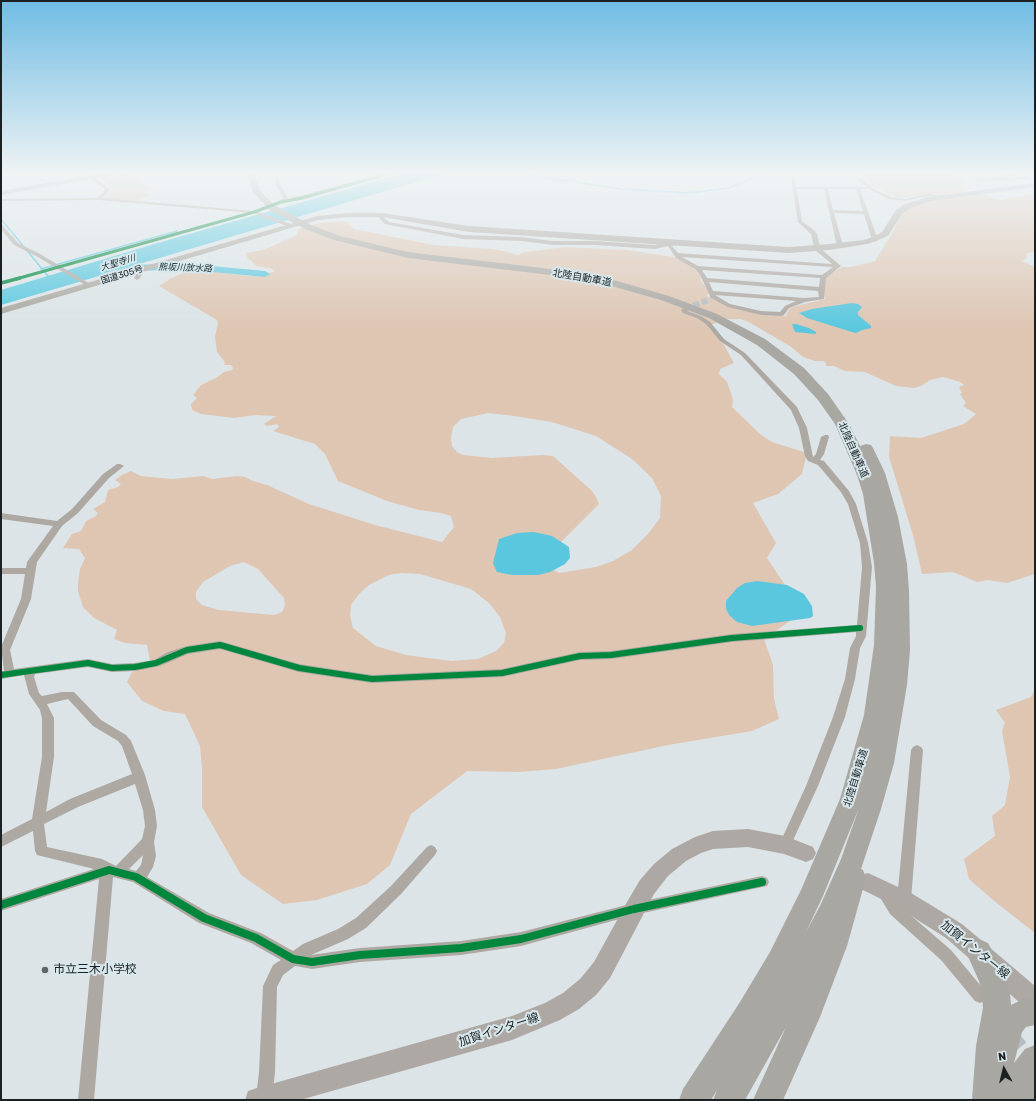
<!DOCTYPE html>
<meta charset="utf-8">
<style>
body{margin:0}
#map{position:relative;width:1036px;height:1101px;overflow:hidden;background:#dce4e7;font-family:Rubik,sans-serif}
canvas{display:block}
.frame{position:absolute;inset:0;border:2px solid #1b2122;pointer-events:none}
.north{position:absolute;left:984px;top:1049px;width:40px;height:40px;-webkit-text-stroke:3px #d8e7eb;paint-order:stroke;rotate:352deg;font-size:11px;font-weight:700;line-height:16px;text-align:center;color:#1b2122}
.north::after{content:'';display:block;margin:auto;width:14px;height:18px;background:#1b2122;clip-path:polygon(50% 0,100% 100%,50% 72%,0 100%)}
</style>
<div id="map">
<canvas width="1036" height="1101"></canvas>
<div class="frame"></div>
<div class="north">N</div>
</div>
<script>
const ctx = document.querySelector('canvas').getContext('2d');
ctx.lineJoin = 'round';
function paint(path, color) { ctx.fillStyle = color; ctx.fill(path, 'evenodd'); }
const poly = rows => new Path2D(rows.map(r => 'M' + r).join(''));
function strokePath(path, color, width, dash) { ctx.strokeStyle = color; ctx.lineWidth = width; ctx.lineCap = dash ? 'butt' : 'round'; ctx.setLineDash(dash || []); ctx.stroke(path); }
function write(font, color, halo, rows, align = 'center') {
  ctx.font = font + ' Rubik,"Noto Sans JP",sans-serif'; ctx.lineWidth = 4; ctx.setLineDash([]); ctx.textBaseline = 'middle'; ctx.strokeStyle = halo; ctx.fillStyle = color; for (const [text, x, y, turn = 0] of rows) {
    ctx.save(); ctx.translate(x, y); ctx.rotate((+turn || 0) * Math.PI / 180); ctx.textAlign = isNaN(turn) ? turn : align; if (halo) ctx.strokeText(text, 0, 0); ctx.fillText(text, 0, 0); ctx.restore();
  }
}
const green = poly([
 [115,174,130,174,149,189,144,192,148,195,137,201,103,199,113,189,99,177],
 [862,174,967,174,955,176,969,181,962,184,966,188,963,189,964,192,940,195,929,194,900,198,887,193,870,184],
 [980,193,994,199,1001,200,1035,194,1035,251,1026,254,1027,257,1022,261,1035,267,1035,574,1007,583,988,580,977,582,953,572,922,574,913,535,889,457,890,436,921,438,964,424,976,414,963,406,966,403,960,394,962,393,959,387,964,385,960,382,944,377,930,380,921,386,914,388,896,386,865,372,845,371,834,366,826,366,826,363,823,361,815,361,803,357,790,346,747,321,740,319,727,319,713,324,708,327,724,345,734,363,720,369,719,374,727,382,733,399,732,407,761,435,772,442,804,452,806,457,802,474,778,494,753,503,776,543,767,558,803,612,764,639,773,665,774,699,779,719,752,731,668,745,556,769,518,772,467,771,411,814,390,865,367,884,317,900,283,904,241,875,202,807,202,769,200,746,185,714,164,711,142,701,127,682,132,672,151,666,147,645,125,643,114,639,117,630,94,618,83,607,78,591,78,582,80,569,85,558,79,549,63,548,72,534,81,531,86,521,96,516,98,513,93,509,105,502,108,490,118,487,121,484,115,480,122,475,131,471,141,476,172,479,203,476,212,479,237,476,245,477,253,481,267,485,309,504,375,525,442,542,454,527,451,516,441,513,419,510,387,501,338,481,325,454,315,444,273,431,279,427,277,424,267,426,264,424,276,416,255,415,234,418,201,414,192,410,191,404,197,398,193,395,201,385,216,378,224,372,232,370,233,368,231,365,224,365,225,363,224,361,217,352,215,337,218,323,217,320,159,286,171,278,181,274,184,270,198,270,250,276,274,272,273,269,256,266,247,257,246,253,263,250,297,235,299,229,320,223,345,221,354,229,434,245,492,249,508,252,517,255,525,252,566,247,628,250,674,257,692,267,700,275,701,281,709,292,707,296,730,307,762,315,786,316,789,309,792,307,825,299,824,294,825,277,842,267,852,267,875,261,894,230,901,215,910,206,930,200],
 [488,413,514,416,552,422,596,436,632,459,652,478,661,496,660,518,648,534,632,550,613,561,596,567,559,573,550,568,554,549,599,504,596,497,592,491,553,456,542,455,492,458,463,455,457,452,452,446,451,437,453,427,461,419],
 [244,562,258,569,284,598,285,605,282,612,274,615,219,610,202,605,196,599,196,592,203,582,230,566],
 [401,573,420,574,471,589,489,603,500,617,506,633,504,643,496,651,478,659,451,661,406,655,376,646,353,628,350,615,351,605,359,594,369,585,389,575],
 [1035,690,1035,933,993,900,969,879,964,859,995,836,992,816,1005,805,1010,777,1002,731,1005,723,996,710,1031,697]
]);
const water = poly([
 [401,174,443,174,1,305,1,290,161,242],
 [852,303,858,304,862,307,858,312,858,315,871,326,871,328,862,330,856,333,852,332,807,318,799,313,812,309],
 [792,324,796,324,809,328,816,332,816,334,795,332],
 [534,532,552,536,569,547,570,558,565,564,550,572,538,575,512,575,497,572,493,563,499,539,517,533],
 [757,581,787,585,804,594,812,606,813,616,810,618,752,626,737,622,730,616,726,609,726,601,737,588,745,583]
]);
const stream = poly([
 [521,174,621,189,689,193,728,188,746,181,758,174],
 [1,219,48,276],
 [41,269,177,231]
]);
const river = poly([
 [191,264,265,271,270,274,265,277,191,270,106,271,101,268,106,265,191,264]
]);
const minorTunnelFar1 = poly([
 [685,309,711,299]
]);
const minorTunnel = poly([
 [1012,1036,1035,1064]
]);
const minor = poly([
 [1,174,7,174,1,176,1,174],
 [274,174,278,174,280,185,288,198,287,199,383,174,390,174,304,199,282,203,258,212,291,224,292,225,289,227,253,213,98,200,1,201,1,199,97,198,105,190,91,178,93,176,110,190,102,198,254,211,279,201,283,198,276,185,274,174],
 [790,174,794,174,796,187,866,187,850,174,855,174,876,190,891,197,905,199,928,194,942,196,940,197,928,196,905,201,888,199,869,189,860,189,878,240,875,242,872,240,864,214,834,213,843,246,840,248,837,246,824,189,797,189,802,221,814,230,817,234,820,248,841,266,826,278,824,299,805,302,789,308,784,315,782,316,761,315,728,307,711,298,700,275,695,269,676,258,668,246,655,249,595,245,553,245,521,241,463,239,385,224,376,215,380,214,389,222,463,235,521,237,553,241,595,241,655,245,679,241,682,243,681,244,672,246,678,253,832,264,815,250,811,234,798,222,790,174],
 [828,189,856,189,863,211,833,210,828,189],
 [682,257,833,267,822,275,698,266,682,257],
 [702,270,820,278,819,287,707,278,702,270],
 [709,282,818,291,819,297,804,298,713,291,709,282],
 [715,295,796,301,785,306,780,312,761,311,730,304,715,295],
 [1010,174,1023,174,995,178,1035,176,1035,178,1002,181,978,180,976,179,1010,174],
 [1,224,18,243,40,254,92,285,87,286,36,256,14,245,1,229,1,224],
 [137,269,143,273,139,279,137,280,134,278,137,273,134,271,137,269],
 [685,307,688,309,687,311,701,316,710,322,724,339,745,353,797,407,807,428,813,457,816,454,821,437,825,435,828,435,829,437,824,454,820,460,824,461,849,491,856,504,868,543,872,567,866,636,860,648,855,679,845,717,818,786,789,849,785,851,781,849,779,845,806,786,833,717,845,679,850,648,856,636,856,632,732,642,611,659,580,660,502,677,372,683,299,672,220,649,188,654,160,666,135,671,112,672,88,667,35,674,34,677,39,693,42,696,62,692,74,692,101,720,126,735,131,741,145,775,155,810,157,826,154,842,156,856,153,867,147,877,209,913,261,933,293,951,303,944,338,929,356,918,391,886,427,847,431,845,435,847,437,851,435,855,401,894,366,928,348,939,311,955,360,948,461,941,521,932,634,903,762,876,767,878,769,882,767,886,634,915,521,946,461,955,360,962,312,969,295,966,283,975,277,987,275,1073,272,1097,271,1100,257,1100,256,1097,259,1073,263,986,273,965,281,960,251,943,199,923,133,882,113,877,94,1100,78,1100,99,879,1,911,1,899,94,869,37,855,35,851,33,831,1,847,1,835,32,819,42,757,42,718,40,710,29,694,24,675,1,679,1,671,4,671,1,647,21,599,25,574,1,574,1,568,26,568,27,562,53,526,1,519,1,513,57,521,72,509,103,474,117,464,120,464,124,466,109,478,78,513,62,526,37,562,31,599,10,650,14,669,88,659,112,664,135,663,154,660,168,652,187,646,220,641,299,664,372,675,502,669,580,652,611,651,732,634,857,625,862,567,860,543,848,504,841,492,818,465,808,461,805,456,799,428,791,410,741,355,720,341,706,324,697,318,683,313,681,310,685,307],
 [68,699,93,726,118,741,122,746,132,774,70,799,46,812,54,757,54,718,47,704,68,699],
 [135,784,143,810,145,826,142,839,116,866,102,859,47,847,44,824,78,807,135,784],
 [143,855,141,865,136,871,129,869,143,855],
 [917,745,921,747,923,750,911,900,909,904,904,906,899,904,897,900,911,750,913,747,917,745],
 [885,888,890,890,900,906,951,950,985,991,987,996,985,1001,980,1003,975,1001,941,960,890,914,878,894,880,890,885,888]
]);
const secondary = poly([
 [98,174,112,174,109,176,1,195,1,191,98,174]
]);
const primary = poly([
 [748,829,785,836,813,847,816,853,813,859,806,862,784,854,748,847,713,849,701,853,686,861,668,876,654,894,610,978,596,995,579,1009,560,1020,512,1040,300,1100,245,1100,248,1091,257,1088,512,1016,545,1003,563,993,580,979,594,962,627,902,640,880,654,864,672,849,695,837,713,831,748,829],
 [868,873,911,893,962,924,1035,986,1035,1012,1027,1009,946,938,897,907,861,889,858,882,861,875,868,873]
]);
const trunk = poly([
 [1035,183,1035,187,931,201,911,208,902,214,888,236,868,244,829,250,789,253,469,232,382,217,348,217,318,220,1,314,1,308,317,216,348,213,382,213,469,226,789,247,829,244,864,240,875,236,882,232,896,210,905,204,927,197,1035,183]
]);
const motorway = poly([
 [247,174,255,174,260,190,274,205,311,225,340,236,408,252,567,271,610,279,669,296,717,314,765,339,804,368,828,394,849,424,860,446,866,444,871,445,873,448,885,473,898,517,907,564,909,591,910,650,907,685,894,763,881,809,861,869,863,870,866,878,847,946,820,1017,783,1100,753,1100,786,1027,745,1100,713,1100,717,1090,711,1100,679,1100,683,1089,740,1002,770,952,801,890,840,799,864,715,874,645,876,587,874,563,863,494,857,475,835,424,818,400,794,374,757,345,709,318,661,300,608,285,567,277,408,258,334,240,305,229,268,209,252,191,247,174],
 [859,808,841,859,820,906,806,932,823,896,859,808],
 [979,939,988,943,1002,969,1010,994,1011,1005,1026,998,1035,997,1035,1025,1026,1027,1022,1032,1014,1063,1025,1049,1035,1045,1035,1100,972,1100,976,1046,983,1008,982,994,979,981,966,952,970,943,979,939]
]);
const cyclewayFar3 = poly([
 [16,279,254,212,281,202,302,198,388,174]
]);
const cyclewayFar2 = poly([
 [1,283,20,278]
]);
const cyclewayFar1 = poly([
 [1,675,88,663,112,668,135,667,156,663,187,650,220,645,299,668,372,679,502,673,580,656,611,655,732,638,860,628]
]);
const cycleway = poly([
 [1,905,109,870,136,877,204,918,256,938,293,959,312,962,360,955,461,948,521,939,634,909,762,882]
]);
const markers = [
 [45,970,4,"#5f6567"]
];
const farWaternames = [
 ["大聖寺川",118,263,-17],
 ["熊坂川放水路",185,268,2]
];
const farStreetnames = [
 ["国道305号",122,275,-17]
];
const streetNames = [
 ["北陸自動車道",582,278,10],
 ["北陸自動車道",853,450,66],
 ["北陸自動車道",856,778,-73]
];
const nearStreetnames = [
 ["加賀インター線",975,950,39],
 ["加賀インター線",499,1030,-18]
];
const nearPoinames = [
 ["市立三木小学校",53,970]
];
paint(green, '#dec6b3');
paint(water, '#5ac7de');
strokePath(stream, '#5ac7de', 1.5);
paint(river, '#5ac7de');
strokePath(minorTunnelFar1, '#b5bdc0', 6, [6, 3]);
strokePath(minorTunnel, '#b5bdc0', 14, [14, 7]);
paint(minor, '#aea8a2');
paint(secondary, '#ada8a1');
paint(primary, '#ada8a3');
paint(trunk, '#aba8a2');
paint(motorway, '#a9a7a2');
strokePath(cyclewayFar3, '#00873e', 3);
strokePath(cyclewayFar2, '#00873e', 3.5);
strokePath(cyclewayFar1, '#00873e', 6);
strokePath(cycleway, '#00873e', 8);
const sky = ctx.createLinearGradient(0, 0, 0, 328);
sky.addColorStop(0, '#6fbce4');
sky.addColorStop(0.53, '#eff3f4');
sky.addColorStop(1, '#eff3f400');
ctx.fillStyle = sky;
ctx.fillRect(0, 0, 1036, 328);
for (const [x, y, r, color] of markers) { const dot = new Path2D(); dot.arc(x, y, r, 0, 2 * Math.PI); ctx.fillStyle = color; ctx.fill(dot); strokePath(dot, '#d8e7eb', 1.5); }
write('italic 9px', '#182f35', '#d8e7eb', farWaternames);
write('9px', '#1b2122', '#d8e7eb', farStreetnames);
write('10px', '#1b2122', '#d8e7eb', streetNames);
write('12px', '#1b2122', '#d8e7eb', nearStreetnames);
write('12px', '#1b2122', '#d8e7eb', nearPoinames, 'left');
</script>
